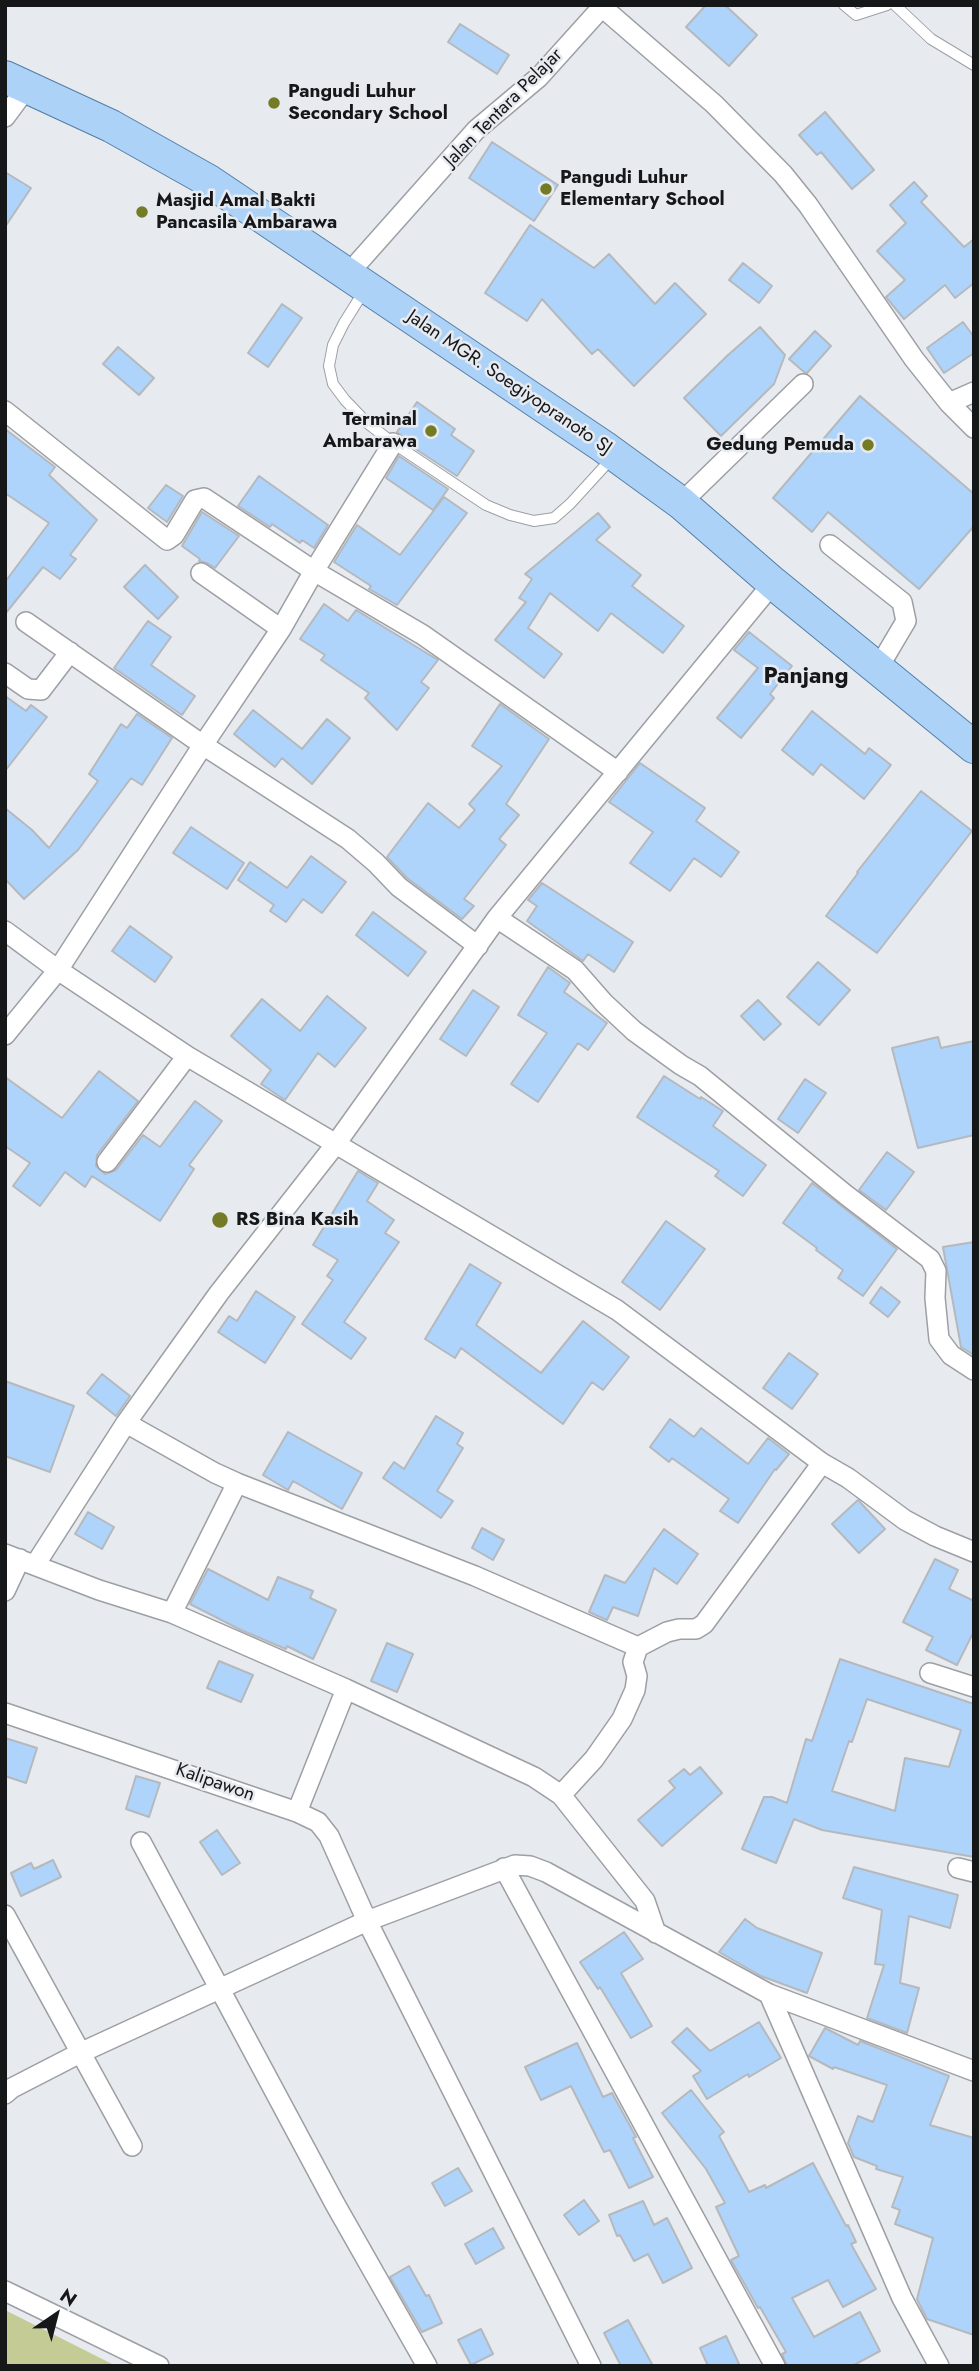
<!DOCTYPE html>
<style>
body{margin:0}
#map{position:relative;width:979px;height:2371px;overflow:hidden;background:#e7ebf0;font-family:Jost,sans-serif}
canvas{display:block}
.frame{position:absolute;inset:0;border:7px solid #161719;pointer-events:none}
.north{position:absolute;left:21px;top:2280px;width:70px;height:70px;-webkit-text-stroke:5px #e7ebf0;paint-order:stroke;rotate:35deg;font-size:19px;font-weight:700;line-height:28px;text-align:center;color:#161719}
.north::after{content:'';display:block;margin:auto;width:24px;height:32px;background:#161719;clip-path:polygon(50% 0,100% 100%,50% 72%,0 100%)}
</style>
<div id="map">
<canvas width="979" height="2371"></canvas>
<div class="frame"></div>
<div class="north">N</div>
</div>
<script>
const ctx = document.querySelector('canvas').getContext('2d');
ctx.lineJoin = 'round';
function paint(path, color) { ctx.fillStyle = color; ctx.fill(path, 'evenodd'); }
const poly = rows => new Path2D(rows.map(r => 'M' + r).join(''));
function strokePath(path, color, width, dash) { ctx.strokeStyle = color; ctx.lineWidth = width; ctx.lineCap = dash ? 'butt' : 'round'; ctx.setLineDash(dash || []); ctx.stroke(path); }
function write(font, color, halo, rows, align = 'center') {
  ctx.font = font + ' Jost,sans-serif'; ctx.lineWidth = 5; ctx.setLineDash([]); ctx.textBaseline = 'middle'; ctx.strokeStyle = halo; ctx.fillStyle = color; for (const [text, x, y, turn = 0] of rows) {
    ctx.save(); ctx.translate(x, y); ctx.rotate((+turn || 0) * Math.PI / 180); ctx.textAlign = isNaN(turn) ? turn : align; if (halo) ctx.strokeText(text, 0, 0); ctx.fillText(text, 0, 0); ctx.restore();
  }
}
const green = poly([
 [5,2310,116,2366,5,2366]
]);
const building = poly([
 [706,5,725,5,757,35,729,66,686,27,706,5],
 [460,24,509,55,497,74,448,42,460,24],
 [825,112,874,170,852,189,821,152,817,155,799,135,825,112],
 [492,142,558,185,534,221,469,178,492,142],
 [5,172,31,188,5,227,5,172],
 [914,182,927,196,921,202,964,247,974,239,974,283,955,298,945,285,904,319,886,297,905,280,877,251,906,223,890,205,914,182],
 [530,225,594,268,609,254,655,304,675,283,706,314,634,386,598,349,592,354,542,299,527,321,485,293,530,225],
 [743,263,772,286,759,303,729,280,743,263],
 [282,304,302,318,268,367,248,353,282,304],
 [963,322,974,337,974,353,944,373,927,348,963,322],
 [760,327,785,355,774,384,721,436,684,398,728,355,760,327],
 [815,331,831,346,807,373,804,372,789,359,815,331],
 [118,347,154,378,139,395,103,364,118,347],
 [860,396,974,494,974,526,919,589,828,512,812,532,773,498,860,396],
 [417,402,455,429,451,435,474,451,457,476,405,442,403,437,397,432,417,402],
 [5,429,55,467,49,475,97,520,70,555,76,559,60,579,43,567,5,614,5,582,49,523,5,493,5,429],
 [399,456,448,489,433,510,386,478,399,456],
 [259,476,328,525,314,548,302,540,300,543,272,524,270,527,238,506,259,476],
 [166,485,183,496,167,522,148,508,166,485],
 [444,497,467,513,397,605,369,589,371,586,334,562,357,525,400,555,444,497],
 [202,512,239,536,215,568,207,563,199,561,200,559,182,546,202,512],
 [598,513,610,527,596,540,641,575,632,586,684,626,663,653,611,613,598,631,550,593,528,628,562,654,544,678,495,640,526,602,519,598,532,579,525,574,598,513],
 [145,565,178,597,158,619,124,587,145,565],
 [324,604,348,621,356,610,438,660,421,682,429,688,397,730,365,698,369,693,321,660,325,655,300,639,324,604],
 [148,621,171,637,151,665,195,696,182,715,114,668,148,621],
 [749,632,792,666,770,694,774,698,741,738,717,718,758,668,734,650,749,632],
 [5,696,26,711,31,705,47,717,5,771,5,696],
 [500,704,549,739,506,804,519,815,499,839,506,845,464,899,474,906,462,919,407,878,387,857,428,803,459,828,475,810,469,804,502,766,472,746,500,704],
 [253,710,302,749,327,719,350,738,312,784,282,758,275,767,234,734,253,710],
 [812,711,865,754,869,748,891,765,864,799,821,764,813,775,782,750,812,711],
 [137,714,172,738,142,785,131,778,78,850,24,899,5,879,5,808,32,830,49,848,98,781,89,774,121,724,127,728,137,714],
 [640,763,705,808,696,821,739,852,721,877,694,858,670,891,630,863,653,832,609,802,640,763],
 [921,791,972,831,877,953,826,916,858,873,857,872,921,791],
 [191,827,244,863,227,889,173,853,191,827],
 [311,856,346,882,322,913,303,899,286,922,270,911,274,905,238,880,250,862,287,888,311,856],
 [542,883,633,942,614,972,588,954,583,961,527,921,537,906,528,900,542,883],
 [373,912,426,952,408,976,356,935,373,912],
 [130,926,172,957,155,982,112,951,130,926],
 [818,962,850,990,819,1025,787,997,818,962],
 [548,967,570,983,564,992,607,1023,588,1050,578,1043,538,1102,511,1084,547,1033,518,1015,548,967],
 [473,990,499,1007,466,1056,440,1039,473,990],
 [327,996,366,1028,335,1067,318,1053,285,1100,261,1084,271,1070,231,1036,262,999,300,1031,327,996],
 [758,1000,781,1024,764,1040,741,1016,758,1000],
 [938,1037,941,1048,974,1041,974,1135,918,1148,892,1048,938,1037],
 [99,1071,138,1101,97,1155,96,1166,105,1174,116,1170,143,1135,160,1147,195,1101,222,1121,189,1165,194,1169,160,1221,92,1176,85,1187,65,1172,40,1206,13,1186,30,1163,5,1146,5,1077,62,1118,99,1071],
 [664,1076,700,1099,701,1097,723,1111,713,1126,766,1165,743,1196,715,1176,719,1171,637,1117,664,1076],
 [805,1079,826,1093,798,1133,778,1119,805,1079],
 [887,1152,914,1172,886,1210,859,1190,887,1152],
 [358,1171,378,1183,367,1201,394,1220,385,1233,399,1242,344,1322,366,1338,351,1359,302,1324,333,1280,327,1276,338,1260,313,1245,358,1171],
 [812,1183,897,1249,863,1296,838,1278,843,1270,816,1250,817,1248,783,1223,812,1183],
 [666,1221,705,1249,660,1310,622,1282,666,1221],
 [974,1242,974,1355,961,1347,943,1247,974,1242],
 [470,1264,501,1283,476,1325,541,1373,583,1321,629,1357,603,1390,592,1382,563,1424,461,1348,455,1358,425,1339,470,1264],
 [881,1287,900,1302,888,1317,870,1303,881,1287],
 [256,1291,295,1317,265,1363,218,1332,229,1316,237,1321,256,1291],
 [789,1353,818,1374,792,1409,763,1388,789,1353],
 [102,1374,130,1396,116,1416,87,1393,102,1374],
 [5,1381,74,1406,50,1472,5,1456,5,1381],
 [436,1416,463,1433,457,1444,463,1448,437,1491,453,1501,441,1518,383,1478,394,1462,404,1469,436,1416],
 [670,1419,694,1437,701,1428,748,1464,768,1438,789,1454,776,1470,775,1469,738,1523,720,1511,729,1499,672,1458,669,1462,650,1447,670,1419],
 [288,1432,362,1473,342,1509,293,1481,288,1490,263,1475,288,1432],
 [858,1500,885,1529,859,1553,832,1524,858,1500],
 [88,1512,114,1527,102,1549,75,1534,88,1512],
 [482,1528,504,1540,493,1560,472,1548,482,1528],
 [664,1529,698,1554,677,1584,654,1568,638,1616,613,1607,607,1620,589,1612,605,1575,625,1583,664,1529],
 [935,1559,958,1570,949,1589,974,1601,974,1631,957,1665,926,1650,933,1637,903,1622,935,1559],
 [208,1569,268,1600,278,1577,313,1591,310,1598,336,1610,313,1659,287,1646,286,1649,241,1630,190,1604,208,1569],
 [387,1643,413,1654,397,1692,371,1681,387,1643],
 [840,1659,974,1704,974,1857,822,1830,794,1819,776,1863,742,1849,764,1797,772,1797,787,1803,806,1739,812,1741,840,1659],
 [867,1699,961,1730,949,1767,905,1758,895,1811,832,1791,849,1741,852,1742,867,1699],
 [219,1661,253,1675,241,1702,207,1688,219,1661],
 [5,1738,37,1748,26,1783,5,1776,5,1738],
 [700,1767,722,1793,662,1846,638,1820,675,1788,669,1781,684,1769,690,1775,700,1767],
 [136,1776,160,1783,149,1817,126,1809,136,1776],
 [217,1830,240,1863,222,1875,200,1842,217,1830],
 [53,1860,61,1877,21,1896,11,1873,31,1863,34,1869,53,1860],
 [854,1867,958,1895,950,1928,909,1916,900,1983,919,1988,907,2033,867,2018,884,1965,875,1964,882,1910,843,1898,854,1867],
 [745,1919,757,1928,822,1953,807,1993,761,1976,719,1952,745,1919],
 [624,1932,643,1959,621,1973,652,2026,631,2038,600,1987,598,1989,580,1962,624,1932],
 [759,2022,781,2058,749,2077,748,2074,707,2099,693,2076,701,2071,672,2042,687,2028,710,2051,759,2022],
 [825,2028,858,2045,860,2041,949,2076,930,2125,974,2138,974,2335,927,2319,917,2299,933,2238,895,2224,900,2210,892,2207,903,2177,876,2169,877,2166,854,2157,848,2143,858,2116,873,2122,887,2085,834,2067,833,2069,809,2056,825,2028],
 [577,2043,603,2097,612,2093,636,2137,633,2138,653,2177,629,2188,610,2150,604,2152,571,2086,541,2100,525,2067,577,2043],
 [691,2090,724,2132,719,2136,749,2192,765,2185,766,2188,813,2163,846,2226,848,2225,856,2242,851,2244,876,2289,843,2307,828,2280,792,2298,814,2337,860,2312,880,2351,852,2366,787,2366,782,2354,786,2352,760,2307,758,2308,731,2260,739,2256,716,2207,725,2203,706,2169,662,2113,691,2090],
 [458,2168,472,2191,445,2206,432,2183,458,2168],
 [584,2200,599,2221,579,2235,564,2215,584,2200],
 [643,2201,654,2225,667,2218,692,2268,663,2283,648,2254,634,2261,620,2235,617,2236,609,2215,643,2201],
 [493,2228,504,2248,476,2264,465,2244,493,2228],
 [409,2266,426,2296,429,2295,442,2323,422,2332,390,2277,409,2266],
 [628,2320,653,2366,621,2366,604,2333,628,2320],
 [481,2329,493,2354,471,2365,458,2340,481,2329],
 [726,2336,740,2366,708,2366,700,2348,726,2336]
]);
const service = poly([
 [844,5,856,15,887,5],
 [895,5,931,39,974,65],
 [364,291,344,323,333,345,329,366,333,384,345,400,366,422,393,443,486,505,510,515,534,521,554,518,570,504,612,458]
]);
const minor = poly([
 [602,7,714,104,783,174,808,205,914,359,949,403,974,428],
 [5,117,28,86],
 [348,274,476,130,539,77,604,5],
 [949,403,974,392],
 [5,411,167,540,174,535,195,500,204,498,314,571,423,635,618,772],
 [681,503,803,384],
 [830,545,902,602,906,621,877,670],
 [201,573,281,629],
 [26,622,203,745,348,839,376,863,399,887,478,946],
 [5,673,28,689,41,690,70,652],
 [497,918,575,970,604,1003,634,1031,681,1065,700,1076,846,1195,930,1259,936,1271,935,1298,939,1339,951,1355,974,1370],
 [5,931,58,970,187,1056,617,1310,822,1463,848,1478,905,1520,935,1536,974,1552],
 [5,1035,58,970,203,745,281,629,314,571,393,443],
 [107,1162,187,1056],
 [126,1423,215,1473,237,1483,475,1576,638,1647,667,1632,679,1629,696,1629,704,1624,822,1463],
 [5,1554,99,1590,172,1613,346,1689,534,1777,561,1795,645,1901,656,1933],
 [35,1565,126,1423,219,1293,335,1145,497,918,773,583],
 [5,1591,20,1559],
 [172,1613,237,1483],
 [930,1673,974,1687],
 [5,1713,297,1812,318,1822,329,1836,367,1921,591,2366],
 [561,1795,594,1759,622,1719,635,1690,637,1676,633,1662,638,1647],
 [297,1812,346,1689],
 [141,1842,335,2204,427,2366],
 [504,1868,775,2366],
 [958,1868,974,1872],
 [5,1915,132,2146],
 [769,1994,902,2298,939,2366],
 [5,2094,12,2088,80,2053,367,1921,515,1865,530,1866,546,1872,769,1994,974,2071],
 [5,2291,159,2366]
]);
const primary = poly([
 [5,77,111,126,209,181,604,447,681,503,773,583,974,747]
]);
const markers = [
 [274,103,7,"#747b25"],
 [546,189,7,"#747b25"],
 [142,212,7,"#747b25"],
 [431,431,7,"#747b25"],
 [868,445,7,"#747b25"],
 [220,1220,9,"#747b25"]
];
const poiNames = [
 ["Pangudi Luhur",288,92],
 ["Secondary School",288,114],
 ["Pangudi Luhur",560,178],
 ["Elementary School",560,200],
 ["Masjid Amal Bakti",156,201],
 ["Pancasila Ambarawa",156,223],
 ["Terminal",417,420,"right"],
 ["Ambarawa",417,442,"right"],
 ["Gedung Pemuda",854,445,"right"],
 ["RS Bina Kasih",236,1220]
];
const streetNames = [
 ["Jalan Tentara Pelajar",504,108,-45],
 ["Jalan MGR. Soegiyopranoto SJ",509,383,34],
 ["Kalipawon",215,1783,19]
];
const quarterNames = [
 ["Panjang",806,677]
];
paint(green, '#c4cb95');
paint(building, '#afd4fb');
strokePath(building, '#b5b9bd', 2);
strokePath(service, '#9c9fa4', 12);
strokePath(minor, '#9c9fa4', 22);
strokePath(primary, '#547da6', 34);
strokePath(service, '#fff', 10);
strokePath(minor, '#fff', 19);
strokePath(primary, '#add2f7', 32);
for (const [x, y, r, color] of markers) { const dot = new Path2D(); dot.arc(x, y, r, 0, 2 * Math.PI); ctx.fillStyle = color; ctx.fill(dot); strokePath(dot, '#e7ebf0', 2.5); }
write('bold 19px', '#161719', '#e7ebf0', poiNames, 'left');
write('19px', '#161719', '#e7ebf0', streetNames);
write('bold 23px', '#161719', '#e7ebf0', quarterNames);
</script>
